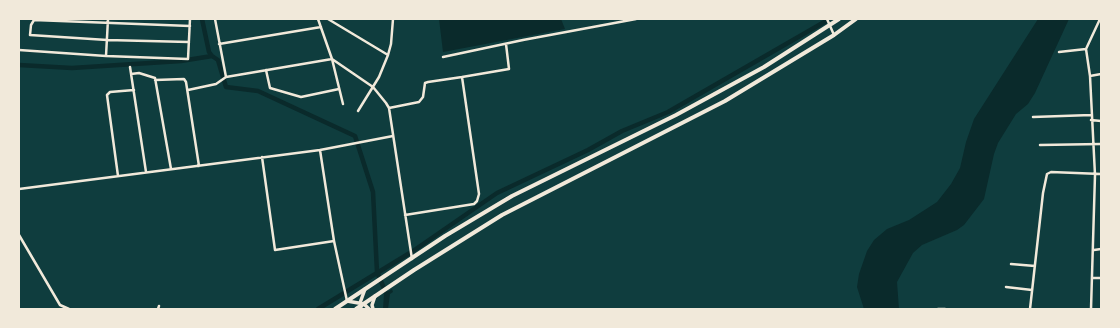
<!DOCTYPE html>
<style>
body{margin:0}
#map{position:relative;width:1120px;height:328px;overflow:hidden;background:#0f3d3e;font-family:Montserrat,sans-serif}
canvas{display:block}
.frame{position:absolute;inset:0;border:20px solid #f1e9da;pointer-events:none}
</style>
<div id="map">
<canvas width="1120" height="328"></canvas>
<div class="frame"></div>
</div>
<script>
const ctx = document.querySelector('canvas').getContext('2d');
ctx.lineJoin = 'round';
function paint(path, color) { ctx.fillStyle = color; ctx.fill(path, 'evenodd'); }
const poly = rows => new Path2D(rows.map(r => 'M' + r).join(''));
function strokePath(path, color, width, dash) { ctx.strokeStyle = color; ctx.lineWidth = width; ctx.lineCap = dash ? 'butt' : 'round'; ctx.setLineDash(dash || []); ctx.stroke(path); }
const water = poly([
 [439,19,561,19,565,29,443,52],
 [1038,19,1069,19,1035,93,1028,104,1016,114,998,143,994,154,984,199,964,225,957,230,922,245,913,253,897,282,899,309,864,309,857,287,859,274,867,251,874,240,887,229,909,220,937,202,951,184,960,168,966,142,974,119],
 [392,289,393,292,390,294,388,309,383,309,384,294]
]);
const canal = poly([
 [202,19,209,52,212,56],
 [19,65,72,68,181,61,212,56,218,60,226,87,258,91,355,136,373,192,377,272,386,293],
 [318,309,413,251,497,193,588,150,622,131,668,112,826,21]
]);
const minor = poly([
 [215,19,226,77,332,59,373,87,386,103,389,108,412,259],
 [318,19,332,59,343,104],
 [328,19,388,55],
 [827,19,834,35],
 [189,42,107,40,30,35,31,25,34,20,190,26],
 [219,44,321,27],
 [19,50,106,56,188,59,190,19],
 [1059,52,1086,49],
 [106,56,108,19],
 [443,57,523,40,636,19],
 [130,67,146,172],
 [266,70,270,88,301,97,339,89],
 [131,74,139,73,155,78,171,169],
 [1090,76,1101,74],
 [155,80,184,79,186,82,199,166],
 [188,90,216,84,226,77],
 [389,108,419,102,423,97,425,83,428,82,462,77],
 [358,111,379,77,388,55,391,44,393,19],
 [1033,117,1091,115],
 [1091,120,1101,121],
 [1040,145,1101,144],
 [320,150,393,136],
 [262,157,275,250,334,241],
 [118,176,107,95,110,92,134,90],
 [19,189,320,150,334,241,347,301],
 [405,215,474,204,477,201,479,194,462,77,509,69,506,44],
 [19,235,60,305,69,309],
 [1094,250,1101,249],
 [1011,264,1035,266],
 [1093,278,1101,278],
 [1006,287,1032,290],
 [158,309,159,306],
 [938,309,945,309],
 [1030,309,1043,193,1047,174,1051,172,1101,174],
 [1091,309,1095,175,1090,76,1086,49,1100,19]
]);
const secondary = poly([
 [347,301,364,304,369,309],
 [361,309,360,303,365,289],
 [373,309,372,305,375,296]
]);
const primary = poly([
 [335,309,445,236,512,196,676,115,764,67,839,19],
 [356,309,414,270,502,215,725,101,834,35,856,19]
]);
paint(water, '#0a2a2b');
strokePath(canal, '#0a2a2b', 4.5);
strokePath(minor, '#f1e9da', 2.5);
strokePath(secondary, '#f1e9da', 3.5);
strokePath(primary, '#f1e9da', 4);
</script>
